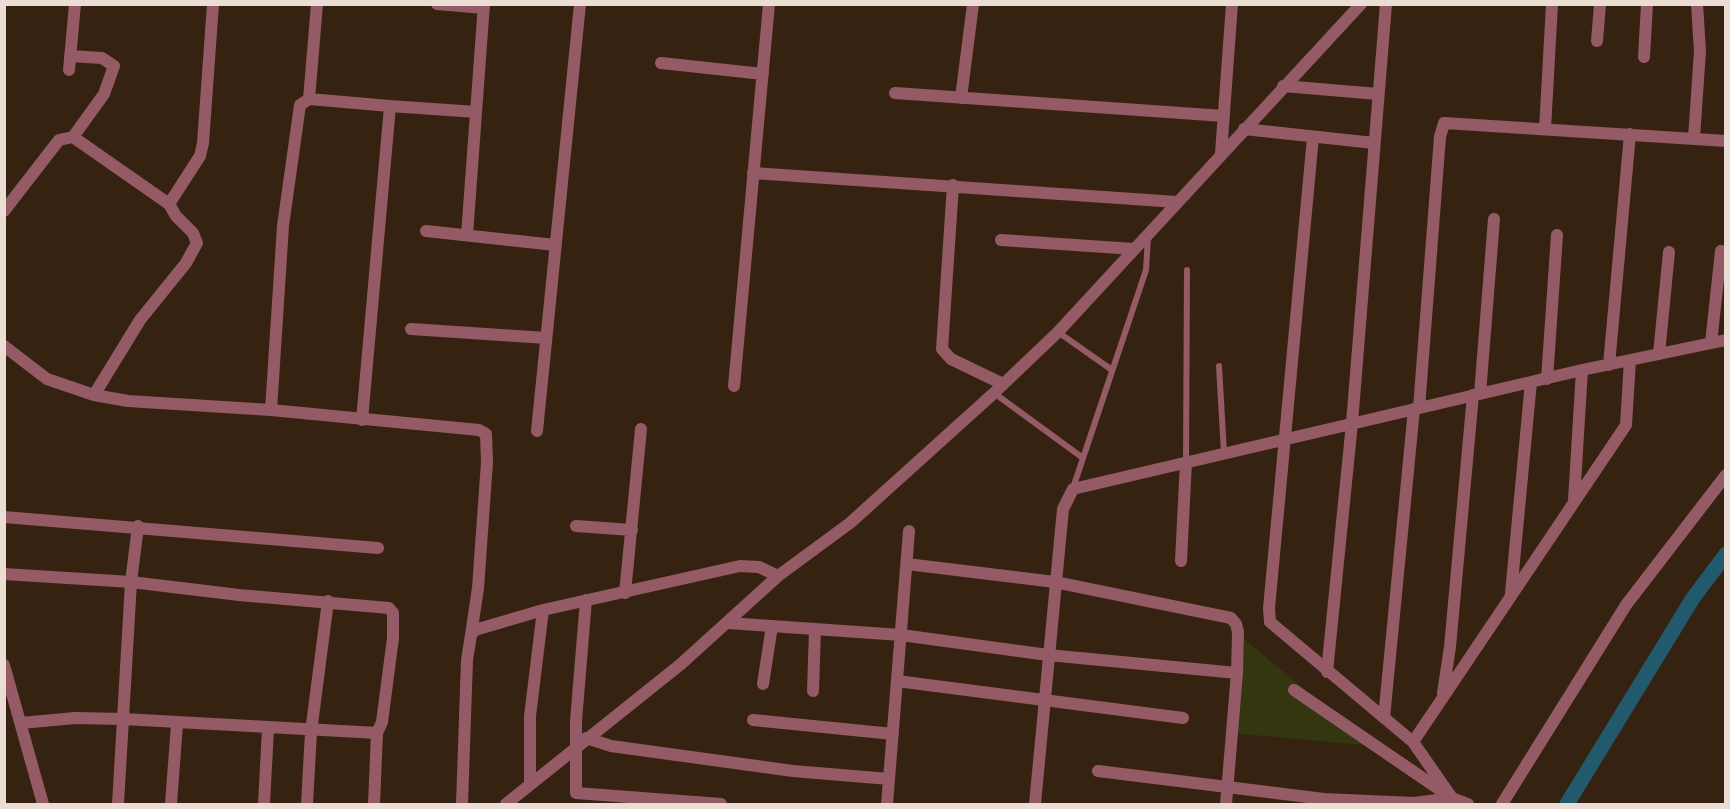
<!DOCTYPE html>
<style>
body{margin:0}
#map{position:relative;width:1730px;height:809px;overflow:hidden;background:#362211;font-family:"Public Sans",sans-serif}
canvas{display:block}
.frame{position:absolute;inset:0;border:6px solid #ebddd3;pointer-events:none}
</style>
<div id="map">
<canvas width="1730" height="809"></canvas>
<div class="frame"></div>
</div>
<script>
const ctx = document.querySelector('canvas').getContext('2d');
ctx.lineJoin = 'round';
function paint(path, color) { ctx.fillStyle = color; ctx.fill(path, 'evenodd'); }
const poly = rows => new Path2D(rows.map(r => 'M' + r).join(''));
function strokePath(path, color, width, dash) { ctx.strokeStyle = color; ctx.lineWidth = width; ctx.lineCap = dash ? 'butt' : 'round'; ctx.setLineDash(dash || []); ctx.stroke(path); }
const green = poly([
 [1244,639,1373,746,1231,733]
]);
const canal = poly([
 [1567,804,1693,598,1726,554]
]);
const service = poly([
 [1058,332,1112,370],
 [1219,366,1224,453],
 [994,393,1083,458],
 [1186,462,1187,270],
 [1073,488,1146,270,1148,237]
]);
const minor = poly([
 [437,4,484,8],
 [1597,41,1600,4],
 [1644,57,1647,4],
 [661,63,763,74],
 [69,70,75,4],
 [1283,86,1378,94],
 [895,93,1224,116],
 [961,98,973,4],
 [309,99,317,4],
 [390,106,476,112],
 [1244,129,1374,143],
 [1545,129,1552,4],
 [73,137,169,204],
 [1313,137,1269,608,1270,622,1413,742,1452,798,1468,804],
 [1694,138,1700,51,1697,4],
 [1221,153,1232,4],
 [753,173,1177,202],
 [953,185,942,349,951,359,1003,384],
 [4,211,59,140,73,137,104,94,114,66,102,58,70,56],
 [426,231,555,245],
 [467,235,484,4],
 [1001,240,1134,249],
 [411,329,546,338],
 [1711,343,1721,251],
 [4,346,47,379,94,395,128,401,271,410,283,226,300,105,309,99,390,106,362,420],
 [1659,354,1669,252],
 [1609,365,1630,134],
 [1547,379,1557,235],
 [734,386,769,4],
 [1480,394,1494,219],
 [94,395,140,320,186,263,197,243,193,233,176,216,169,204,200,156,203,143,213,4],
 [1419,408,1440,137,1444,123,1726,141],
 [271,410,479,430,486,434,487,462,478,588,471,635],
 [537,431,580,4],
 [1574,500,1582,370],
 [4,517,378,548],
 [576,526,632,530],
 [1181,561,1186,462],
 [907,564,1055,582,1231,618,1236,624,1238,632,1237,673,1226,804],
 [4,574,131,582,239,595,389,608,393,613,393,638,382,722,377,733,374,804],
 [625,593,641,429],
 [1511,593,1531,382],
 [586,600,576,721,576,793,721,804],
 [728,623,901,635,1048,655,1237,673],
 [1327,672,1352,423,1386,4],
 [897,681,1183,718],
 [763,684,772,626],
 [1294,690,1446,794],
 [813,691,815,630],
 [1443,693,1450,647,1473,395],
 [1384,718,1414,409],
 [753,720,893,734],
 [21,723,75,718,123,719,377,733],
 [586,738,611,746,793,771,889,779],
 [1413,742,1626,425,1630,360],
 [1098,771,1324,799,1414,803,1452,798],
 [530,783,530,716,543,610],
 [118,804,131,582,138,526],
 [171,804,177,724],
 [264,804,268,729],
 [307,804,311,732,328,601],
 [462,804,467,660,471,635,475,630,543,610,740,566,759,567,778,576],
 [887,804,909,531],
 [1035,804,1063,509,1073,489,1582,370,1726,340]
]);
const tertiary = poly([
 [4,665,43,804],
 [506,804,681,664,778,576,850,523,994,393,1058,332,1361,4],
 [1502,804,1626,605,1726,475]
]);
paint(green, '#33360e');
strokePath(canal, '#215a6d', 15);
strokePath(service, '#945a66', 6);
strokePath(minor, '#945a66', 12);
strokePath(tertiary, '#945a66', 12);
</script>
